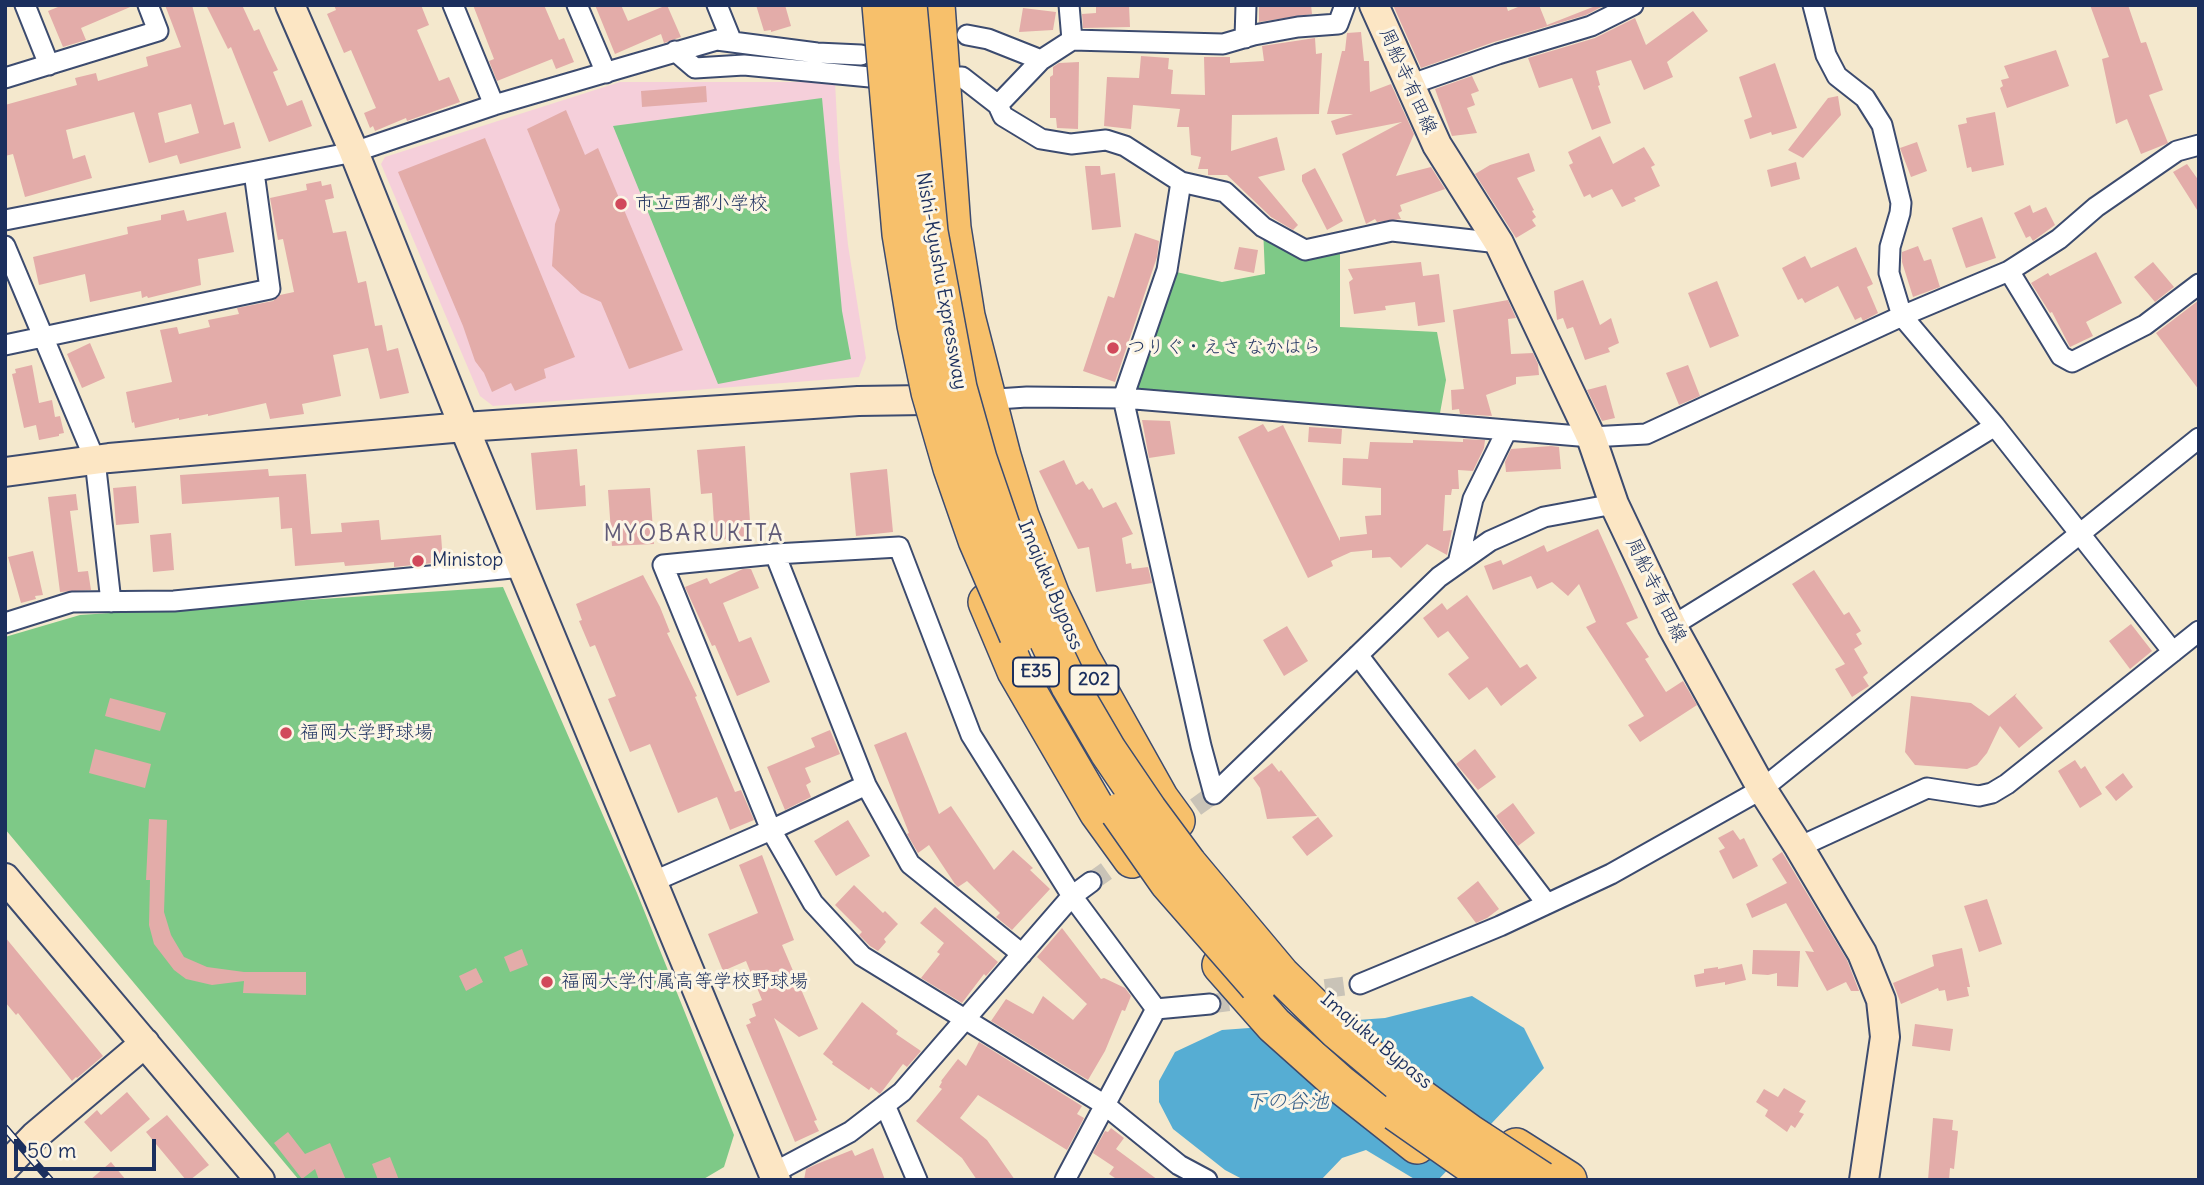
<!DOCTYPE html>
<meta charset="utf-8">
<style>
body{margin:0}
#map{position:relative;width:2204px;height:1185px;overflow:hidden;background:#f4e8cd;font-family:Delius,sans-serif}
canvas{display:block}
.frame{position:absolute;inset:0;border:7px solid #1b2f5e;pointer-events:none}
.scale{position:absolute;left:14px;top:1139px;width:142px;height:32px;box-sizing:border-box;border:4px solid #1b2f5e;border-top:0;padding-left:9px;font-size:21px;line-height:24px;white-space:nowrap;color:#1b2f5e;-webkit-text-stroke:5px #fcf5e5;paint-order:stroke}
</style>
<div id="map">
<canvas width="2204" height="1185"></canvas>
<div class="frame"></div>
<div class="scale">50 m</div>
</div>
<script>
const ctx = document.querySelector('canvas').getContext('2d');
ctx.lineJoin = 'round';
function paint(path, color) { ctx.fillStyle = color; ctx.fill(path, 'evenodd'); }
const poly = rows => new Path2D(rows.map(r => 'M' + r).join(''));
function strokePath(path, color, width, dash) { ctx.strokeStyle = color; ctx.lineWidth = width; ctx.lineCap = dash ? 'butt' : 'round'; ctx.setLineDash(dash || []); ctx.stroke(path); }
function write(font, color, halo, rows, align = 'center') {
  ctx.font = font + ' Delius,"Klee One",sans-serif'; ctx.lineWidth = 6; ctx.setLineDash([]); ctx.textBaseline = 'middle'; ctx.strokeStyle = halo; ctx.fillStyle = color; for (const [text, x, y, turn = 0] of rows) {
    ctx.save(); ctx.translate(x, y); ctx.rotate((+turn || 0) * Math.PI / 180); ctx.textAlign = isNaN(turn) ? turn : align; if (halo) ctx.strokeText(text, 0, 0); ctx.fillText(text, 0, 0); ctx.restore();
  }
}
const built = poly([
 [620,82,835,82,839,158,848,245,866,358,859,377,493,406,480,396,381,164,385,157]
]);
const green = poly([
 [822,98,842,311,851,359,718,384,613,126],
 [1263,227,1305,250,1340,242,1340,327,1437,332,1446,380,1438,424,1123,398,1167,270,1222,282,1265,274],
 [503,587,637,893,734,1135,724,1167,702,1180,299,1180,5,829,5,637,80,615]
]);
const water = poly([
 [1472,996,1524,1028,1544,1068,1438,1180,1416,1180,1366,1150,1342,1158,1321,1180,1244,1180,1225,1170,1173,1129,1159,1102,1159,1081,1175,1052,1222,1030,1385,1018]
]);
const building = poly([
 [63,5,135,5,81,28,86,40,63,47,48,11],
 [165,5,192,5,224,125,234,122,241,148,180,164,177,155,149,163,134,112,66,130,73,159,85,155,92,178,25,197,13,154,5,156,5,105,77,85,75,78,96,73,98,81,148,66,146,57,181,47],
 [191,104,199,133,165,143,158,113],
 [206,5,242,5,254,31,259,29,267,47,278,70,273,72,287,106,302,100,312,126,269,142,231,47,228,49],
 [334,5,421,5,429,25,417,30,439,81,449,77,460,102,407,121,406,118,375,131,373,126,370,128,364,113,376,108,351,50,344,53,327,14,336,10],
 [473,5,544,5,559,40,564,38,574,62,556,69,552,59,497,81,489,61,494,59],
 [595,5,621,5,628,21,667,5,681,37,664,43,661,34,615,54],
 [756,5,785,5,791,26,771,32,771,30,764,31],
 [1096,5,1129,5,1130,27,1083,28,1082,14,1096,13],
 [1259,5,1311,5,1312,14,1259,22],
 [1393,5,1506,5,1508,11,1523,5,1539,5,1547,25,1598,5,1605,5,1586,15,1494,42,1421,68],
 [2090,5,2128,5,2141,43,2146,42,2163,90,2149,95,2168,143,2166,144,2141,154,2127,119,2116,124,2102,59,2109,57],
 [1023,8,1056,12,1053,30,1019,32],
 [1693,11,1708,31,1667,62,1673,77,1644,90,1631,60,1596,71,1600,85,1598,86,1611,123,1592,130,1572,78,1539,88,1528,58,1595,38,1635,18,1646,45],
 [1361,32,1364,61,1369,61,1370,92,1391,84,1414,134,1396,176,1431,167,1445,189,1400,205,1402,211,1398,213,1401,219,1377,222,1375,219,1366,224,1342,154,1402,122,1336,135,1331,121,1353,114,1327,114,1342,51,1345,51,1347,33],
 [1315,38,1316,54,1322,53,1319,114,1232,115,1231,151,1277,137,1285,170,1258,177,1298,225,1293,230,1271,217,1227,175,1208,175,1208,169,1198,169,1201,157,1191,155,1189,127,1177,127,1180,109,1133,105,1131,129,1104,126,1107,77,1139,78,1141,56,1169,58,1168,69,1173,70,1171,94,1205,95,1204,57,1230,57,1230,63,1264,61,1262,46],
 [2056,50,2069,86,2007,108,2000,88,2003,86,2001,80,2009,78,2004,66],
 [1079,62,1078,129,1057,128,1056,118,1050,118,1050,77,1053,75,1053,67,1059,63],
 [1775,63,1797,128,1772,135,1771,132,1750,139,1744,120,1752,117,1739,77],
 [1472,76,1479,91,1471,94,1475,105,1467,108,1477,133,1452,136,1435,89],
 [706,86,707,102,642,107,641,91],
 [1838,96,1841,115,1803,158,1788,150,1828,98],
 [566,110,585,155,598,148,683,350,629,369,601,302,581,293,552,266,555,224,560,210,527,129],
 [1995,112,2004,165,1972,172,1971,167,1967,168,1958,125,1967,123,1966,118],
 [1600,136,1613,164,1644,147,1655,165,1651,167,1660,186,1634,198,1636,201,1622,207,1612,189,1592,198,1590,194,1584,197,1569,165,1573,163,1568,152],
 [485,138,575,357,544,369,546,378,515,391,511,383,492,392,484,373,475,361,463,326,398,172],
 [1917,142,1927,171,1911,177,1900,148],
 [1529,153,1535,171,1517,178,1534,210,1532,211,1536,217,1532,220,1536,226,1516,238,1475,174,1490,165],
 [1796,162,1800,179,1771,187,1767,170],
 [2187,164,2199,181,2199,213,2173,172],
 [1085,166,1100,166,1101,175,1115,173,1121,227,1092,230],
 [1315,168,1343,221,1327,230,1302,181,1302,175],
 [321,181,322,186,331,184,334,198,325,200,333,233,346,231,358,283,366,281,375,326,382,325,387,351,398,348,409,393,380,399,368,348,333,355,341,396,302,404,304,414,270,419,266,403,208,416,208,414,179,420,179,418,135,428,134,422,132,423,126,392,172,382,160,330,177,327,179,334,210,327,208,320,239,314,237,308,273,301,280,295,294,292,283,239,278,240,270,198,307,190,306,184],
 [2030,205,2033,213,2046,207,2055,225,2033,241,2030,236,2026,238,2014,213],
 [184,210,187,221,226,212,234,252,198,259,201,285,148,298,147,296,142,298,141,291,90,302,85,274,39,285,33,257,128,234,127,227,161,220,161,215],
 [1982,217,1996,258,1966,268,1952,228],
 [1135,233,1159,241,1157,257,1115,382,1083,371,1108,296,1114,298],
 [1918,246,1924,261,1931,259,1940,287,1913,297,1902,262,1902,252],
 [1239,247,1258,250,1254,273,1234,269],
 [1856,247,1873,284,1867,287,1878,313,1863,321,1861,317,1855,320,1838,286,1805,303,1802,298,1798,300,1782,268,1805,256,1811,268],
 [2096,252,2122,303,2086,322,2093,336,2070,347,2052,312,2050,313,2031,283,2048,273,2050,276],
 [1421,262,1423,276,1439,274,1445,322,1418,326,1415,302,1385,306,1386,310,1354,314,1349,282,1353,279,1348,269],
 [2153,262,2174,287,2155,302,2134,277],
 [1583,280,1600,325,1611,318,1619,343,1608,348,1610,352,1585,360,1573,327,1567,329,1563,318,1557,320,1554,291],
 [1717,281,1739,336,1710,348,1688,293],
 [1508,300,1516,318,1508,319,1511,354,1533,353,1538,364,1539,375,1516,377,1516,384,1486,395,1492,416,1460,414,1459,409,1452,410,1451,390,1464,389,1453,310],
 [2199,300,2199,390,2156,333],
 [90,343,105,378,82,388,67,354],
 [32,365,39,403,52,400,55,417,60,416,64,433,59,434,59,436,39,440,36,425,24,428,12,374,16,373,15,369],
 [1688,365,1700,396,1679,405,1666,373],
 [1606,385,1615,418,1602,421,1587,390],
 [1142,420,1170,421,1175,454,1149,458],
 [1263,424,1268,432,1283,425,1340,541,1340,537,1367,534,1365,516,1381,515,1381,488,1342,485,1343,458,1368,459,1370,442,1413,443,1413,440,1463,442,1463,439,1485,440,1484,448,1473,471,1458,470,1459,489,1452,489,1451,495,1445,495,1443,531,1452,530,1447,555,1427,544,1401,568,1390,557,1372,558,1372,550,1351,552,1331,561,1333,566,1308,578,1238,437],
 [1309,427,1342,429,1341,444,1308,442],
 [745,446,751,537,715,540,712,493,701,494,697,450],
 [1551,446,1559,447,1561,469,1506,472,1505,462,1511,449],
 [577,449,580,486,585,485,586,506,536,510,531,453],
 [1064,460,1076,485,1083,481,1089,490,1092,488,1103,508,1116,502,1133,534,1122,538,1126,564,1131,563,1132,569,1148,567,1152,583,1096,592,1089,547,1078,549,1039,471],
 [268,469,269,476,306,474,311,534,342,532,341,523,379,520,381,540,441,535,443,562,394,567,394,562,345,566,344,562,295,566,292,528,281,529,279,497,182,504,180,475],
 [887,469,893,532,856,536,850,473],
 [136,486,139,523,116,525,113,488],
 [650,488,654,544,612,546,608,490],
 [76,494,78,510,70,511,78,572,88,571,91,590,60,592,48,497],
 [1598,529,1638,618,1626,623,1649,657,1645,659,1666,692,1683,681,1697,705,1640,742,1628,725,1644,716,1586,627,1596,622,1579,584,1568,596,1552,582,1537,589,1531,576,1493,590,1484,566,1501,560,1503,565,1544,545,1547,552],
 [171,533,174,570,153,572,150,535],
 [33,551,43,595,35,596,36,599,21,603,8,557],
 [743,569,751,569,759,588,723,603,739,642,751,637,770,682,737,696,715,645,712,646,685,587,707,578,710,584],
 [1814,570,1844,615,1849,612,1861,631,1856,634,1862,644,1854,649,1868,673,1863,677,1869,686,1852,697,1835,669,1845,664,1792,584],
 [643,575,660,607,670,632,667,633,697,696,695,697,735,792,741,790,754,820,730,830,717,797,678,813,650,744,630,752,608,699,616,696,595,645,590,647,579,621,582,620,576,604],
 [1467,595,1520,668,1527,664,1537,678,1501,706,1487,687,1469,700,1448,674,1469,658,1448,631,1438,638,1423,618,1442,603,1447,610],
 [2131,624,2152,651,2130,669,2109,641],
 [1287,626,1308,661,1284,676,1263,640],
 [2017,693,2015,696,2043,728,2019,748,2000,726,1987,753,1977,765,1967,769,1915,765,1905,752,1911,696,1971,703,1989,716],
 [110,698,166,713,160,731,105,716],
 [830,730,840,754,805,768,811,782,806,785,811,797,785,810,767,767,815,747,811,738],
 [906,732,939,814,951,806,994,870,1013,850,1033,868,1030,870,1050,889,1012,930,996,917,1000,913,967,881,958,887,955,884,929,845,918,853,907,834,909,833,874,745],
 [95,749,151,764,145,788,89,773],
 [1475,749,1496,777,1478,790,1456,764],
 [2075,760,2081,769,2085,766,2102,794,2080,808,2058,771],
 [1272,763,1279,772,1281,770,1317,816,1267,819,1260,788,1253,778],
 [2123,773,2133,787,2116,801,2105,787],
 [1513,803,1535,833,1518,846,1496,816],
 [1318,817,1333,836,1307,856,1292,837],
 [149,819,167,820,164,912,171,935,184,957,207,967,244,972,306,972,306,995,243,993,244,981,212,985,186,979,174,970,154,944,149,925,150,880,146,880],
 [848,820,870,856,836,876,814,841],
 [1733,830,1740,840,1744,838,1758,866,1733,879,1719,851,1725,848,1718,838],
 [1782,852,1847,960,1859,991,1851,991,1846,982,1827,991,1805,951,1814,952,1786,903,1752,918,1746,904,1787,883,1772,859],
 [762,855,794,940,782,945,818,1029,799,1037,774,1018,817,1120,814,1121,819,1131,795,1142,746,1025,751,1023,749,1019,756,1016,752,1004,762,1000,746,961,723,971,708,934,758,913,739,865],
 [1478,881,1499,909,1487,918,1476,923,1457,898],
 [854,885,883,913,885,911,898,924,884,939,886,942,878,951,870,946,859,935,862,932,835,905],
 [1987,899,2002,944,1979,952,1964,906],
 [935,907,998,962,986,976,984,974,962,1003,921,978,940,954,937,952,944,943,920,923],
 [1062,928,1101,979,1104,978,1125,988,1131,996,1125,1011,1122,1010,1105,1051,1088,1080,991,1021,1006,999,1033,1014,1043,996,1073,1020,1087,1004,1037,957],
 [5,937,103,1056,77,1078,76,1077,72,1081,18,1013,16,1015,5,1002],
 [1962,948,1970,987,1967,987,1969,996,1947,1001,1945,990,1939,991,1938,988,1901,1004,1893,983,1934,966,1932,955],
 [522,949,528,965,510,972,504,957],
 [1753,950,1800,951,1798,987,1777,986,1777,973,1768,975,1752,974],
 [1742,964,1746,980,1725,985,1725,982,1696,987,1694,975,1704,973,1704,969,1718,967,1718,969],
 [476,968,483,982,466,991,459,976],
 [862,1002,898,1031,896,1034,921,1051,907,1067,903,1064,880,1094,871,1087,869,1090,832,1064,833,1062,823,1054],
 [1915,1024,1953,1029,1950,1051,1912,1046],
 [979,1042,1082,1106,1077,1114,1084,1118,1067,1150,978,1095,960,1118,987,1140,1015,1180,977,1180,962,1158,916,1121,942,1089,939,1087,942,1082,941,1081,958,1059,966,1066],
 [1784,1088,1806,1101,1799,1112,1804,1114,1795,1128,1791,1125,1787,1132,1765,1116,1768,1110,1756,1102,1764,1089,1778,1097],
 [127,1092,150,1119,111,1152,84,1122,97,1110,101,1115],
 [167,1115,209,1165,190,1180,186,1180,146,1132],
 [1933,1118,1953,1120,1952,1130,1958,1131,1954,1169,1950,1168,1949,1180,1928,1180],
 [1111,1128,1124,1138,1116,1149,1158,1180,1118,1180,1109,1174,1114,1167,1093,1153,1105,1131,1108,1132],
 [288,1132,305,1154,330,1143,346,1180,319,1180,315,1169,302,1179,274,1143],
 [873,1148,885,1180,804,1180,806,1169,817,1164,852,1150,855,1156],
 [390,1157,399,1180,378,1180,372,1164],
 [111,1162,126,1180,90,1180]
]);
const streetTunnel = poly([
 [1172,824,1214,794],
 [1091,882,1133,852],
 [1210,1004,1360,984]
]);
const street = poly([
 [25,5,49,65],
 [453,5,494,105],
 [577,5,606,73],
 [717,5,732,42],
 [1069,5,1072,40,1041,60,998,105,1003,116,1041,139,1071,144,1106,140,1125,146,1181,182,1225,192,1263,227,1305,250,1392,231,1499,243],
 [1813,5,1826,55,1837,76,1865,98,1882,125,1901,203,1900,213,1890,247,1889,273,1902,316,1995,426,2173,652],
 [967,35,988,39,1041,60],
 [1245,38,1246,5],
 [1072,40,1223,44,1254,35,1298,27,1338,24,1345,5],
 [675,51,695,68,744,65,870,77],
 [942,77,962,77,998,105],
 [5,78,158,31,148,5],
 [1409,85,1498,54,1591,26,1633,5],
 [1181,182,1167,270,1123,398,1201,746,1214,794,1439,577,1490,541,1544,517,1614,504],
 [5,220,354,152,494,105,717,40,817,53,861,55],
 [5,246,95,460,111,602],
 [2009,271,2061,356,2072,362,2145,325,2199,284],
 [5,345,270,289,254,172],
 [982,400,1027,397,1123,398,1591,437,1646,434,1902,316,2009,271,2059,239,2096,207,2177,151,2199,145],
 [775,554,866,785,910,864,1022,954],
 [1458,563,1473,499,1507,430],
 [5,623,72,602,174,601,522,567],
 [1672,626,1995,426],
 [1358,655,1547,904],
 [866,785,771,830,663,565,775,554,899,547,971,735,1072,896,1156,1009],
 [1799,847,1927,788,1979,796,1992,793,2007,784,2199,631],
 [652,882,771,830,813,903,862,956,1105,1105,1179,1165,1207,1180],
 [1360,984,1500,926,1611,874,1762,789,2199,438],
 [1156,1009,1210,1004],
 [885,1105,917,1180],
 [773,1173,850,1132,902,1092,1072,896,1091,882],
 [1065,1180,1156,1009]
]);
const secondary = poly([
 [290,5,354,152,464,427,776,1180],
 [1374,5,1437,145,1499,243,1591,437,1614,504,1672,626,1762,789,1799,847,1862,953,1881,1000,1885,1037,1864,1180],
 [5,472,109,458,464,427,858,401,925,400],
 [5,878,260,1180],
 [5,1167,35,1136,145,1043]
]);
const highway = poly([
 [936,5,952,228,966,316,1002,456,1020,516,1051,596,1081,658,1160,799,1176,821],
 [987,602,1016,671,1098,812,1132,859],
 [1221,965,1274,1025,1340,1084,1417,1145],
 [1516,1147,1568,1180]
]);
const rail = poly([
 [5,1128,50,1180]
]);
const highwayBridge = poly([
 [881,5,901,234,916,325,930,392,952,468,977,540,1018,635],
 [908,5,929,232,958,388,978,459,1003,532,1035,612,1070,686,1108,751,1148,810,1188,864,1281,975,1337,1030,1400,1083,1469,1133,1541,1180],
 [1119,812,1168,882,1258,985],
 [1396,1112,1493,1180]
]);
const markers = [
 [621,204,7,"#d1495b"],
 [1113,348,7,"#d1495b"],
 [418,561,7,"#d1495b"],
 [286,733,7,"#d1495b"],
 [547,982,7,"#d1495b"]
];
const shields = [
 [1036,672,46],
 [1094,680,49]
];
const shieldNames = [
 ["E35",1036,672],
 ["202",1094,680]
];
const streetNames = [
 ["周船寺有田線",1408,81,66],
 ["Nishi-Kyushu Expressway",941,281,80],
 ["Imajuku Bypass",1050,585,67],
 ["周船寺有田線",1656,590,64],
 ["Imajuku Bypass",1376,1041,40]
];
const poiNames = [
 ["市立西都小学校",635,204],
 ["つりぐ・えさ なかはら",1127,348],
 ["Ministop",432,561],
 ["福岡大学野球場",300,733],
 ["福岡大学付属高等学校野球場",561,982]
];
const waterNames = [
 ["下の谷池",1287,1102]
];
const quarterNames = [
 ["MYOBARUKITA",694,534]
];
paint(built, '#f5cfda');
paint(green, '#7ec987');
paint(water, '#56add3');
paint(building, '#e3aca9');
strokePath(streetTunnel, '#c9c3b7', 19, [19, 10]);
strokePath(street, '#3c4b6f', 23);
strokePath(secondary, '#3c4b6f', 32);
strokePath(highway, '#3c4b6f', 40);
strokePath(street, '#fff', 19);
strokePath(secondary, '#fce6c4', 28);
strokePath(highway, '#f7c06b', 37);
strokePath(rail, '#1b2f5e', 8);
strokePath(rail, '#fcf5e5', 5, [16]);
strokePath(highwayBridge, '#3c4b6f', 40, []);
strokePath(highwayBridge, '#f7c06b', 37);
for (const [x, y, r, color] of markers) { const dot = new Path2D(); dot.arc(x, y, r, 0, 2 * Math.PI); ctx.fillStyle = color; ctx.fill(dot); strokePath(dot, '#fcf5e5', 2.5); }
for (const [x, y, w] of shields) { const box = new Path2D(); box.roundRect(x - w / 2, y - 14.5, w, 29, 5); ctx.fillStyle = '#fcf5e5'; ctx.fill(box); strokePath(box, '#1b2f5e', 2); }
write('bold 18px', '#1b2f5e', null, shieldNames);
write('19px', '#1b2f5e', '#fcf5e5', streetNames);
write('19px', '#1b2f5e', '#fcf5e5', poiNames, 'left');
write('italic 21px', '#305b87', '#fcf5e5', waterNames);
ctx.letterSpacing = '2px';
write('23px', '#615b78', '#fcf5e5', quarterNames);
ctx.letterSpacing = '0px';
</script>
